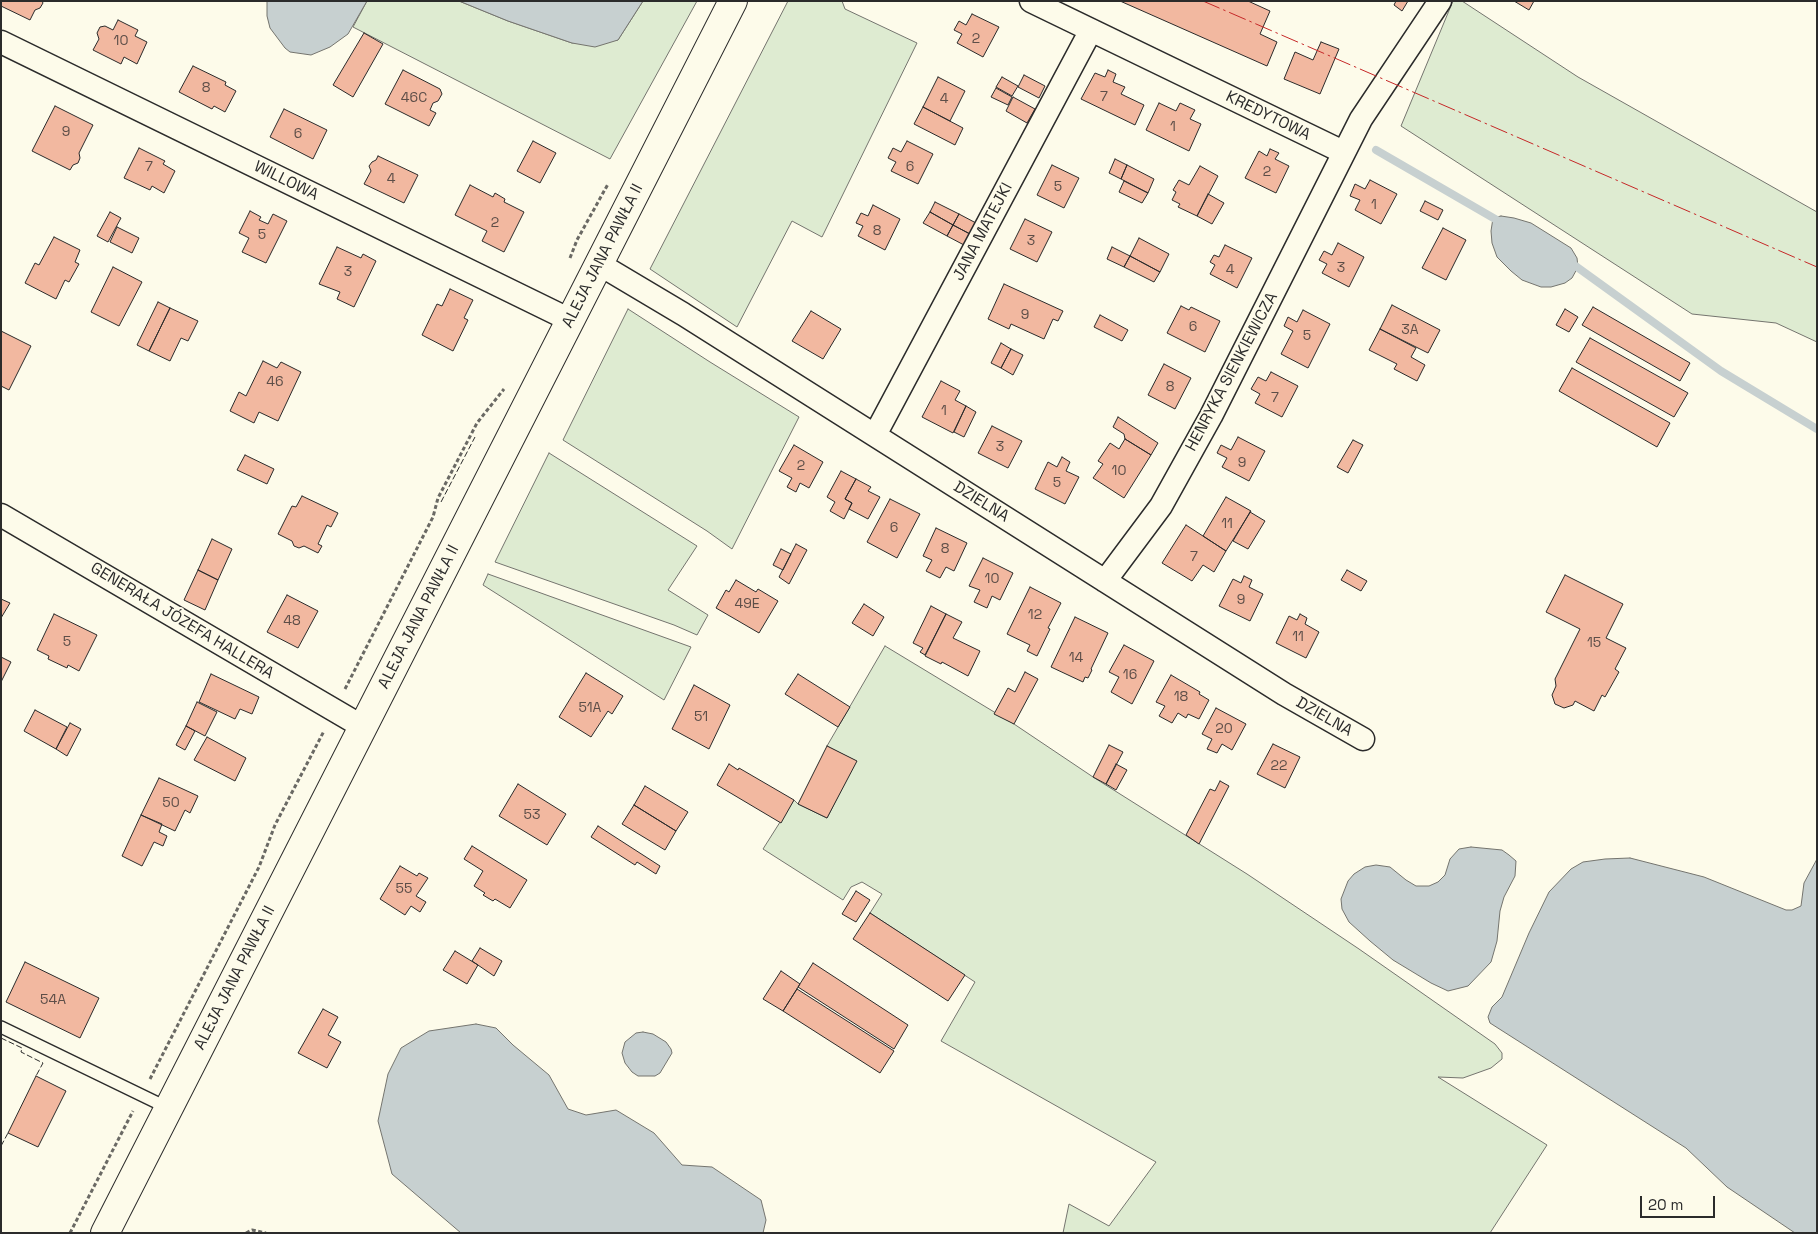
<!DOCTYPE html>
<meta charset="utf-8">
<style>
body{margin:0}
#map{position:relative;width:1818px;height:1234px;overflow:hidden;background:#fdfbea;font-family:"Space Grotesk",sans-serif}
canvas{display:block}
.frame{position:absolute;inset:0;border:2px solid #2b2b2b;pointer-events:none}
.scale{position:absolute;left:1640px;top:1196px;width:75px;height:22px;box-sizing:border-box;border:2px solid #2b2b2b;border-top:0;padding-left:6px;font-size:15px;line-height:18px;white-space:nowrap;color:#2b2b2b;-webkit-text-stroke:4px #fdfbea;paint-order:stroke}
</style>
<div id="map">
<canvas width="1818" height="1234"></canvas>
<div class="frame"></div>
<div class="scale">20 m</div>
</div>
<script>
const ctx = document.querySelector('canvas').getContext('2d');
ctx.lineJoin = 'round';
function paint(path, color) { ctx.fillStyle = color; ctx.fill(path, 'evenodd'); }
const poly = rows => new Path2D(rows.map(r => 'M' + r).join(''));
function strokePath(path, color, width, dash) { ctx.strokeStyle = color; ctx.lineWidth = width; ctx.lineCap = dash ? 'butt' : 'round'; ctx.setLineDash(dash || []); ctx.stroke(path); }
function write(font, color, halo, rows, align = 'center') {
  ctx.font = font + ' "Space Grotesk",sans-serif'; ctx.lineWidth = 4; ctx.setLineDash([]); ctx.textBaseline = 'middle'; ctx.strokeStyle = halo; ctx.fillStyle = color; for (const [text, x, y, turn = 0] of rows) {
    ctx.save(); ctx.translate(x, y); ctx.rotate((+turn || 0) * Math.PI / 180); ctx.textAlign = isNaN(turn) ? turn : align; if (halo) ctx.strokeText(text, 0, 0); ctx.fillText(text, 0, 0); ctx.restore();
  }
}
const green = poly([
 [367,1,459,1,508,21,572,43,618,40,643,1,697,1,610,159,353,27,367,1],
 [788,1,842,1,845,9,917,43,822,237,792,221,737,327,650,269,788,1],
 [1453,1,1462,1,1578,77,1817,212,1817,342,1776,323,1692,314,1401,126,1453,1],
 [628,309,710,362,799,417,732,549,707,531,563,440,628,309],
 [549,453,697,546,668,590,708,615,697,635,674,625,495,562,549,453],
 [488,574,691,647,664,700,483,585,488,574],
 [885,646,1014,724,1093,777,1247,874,1359,949,1495,1044,1502,1053,1502,1059,1491,1068,1463,1078,1438,1077,1547,1145,1490,1233,1063,1233,1069,1204,1109,1226,1156,1162,941,1041,975,982,870,913,882,894,862,882,851,887,843,900,763,849,794,800,798,804,827,818,856,761,827,746,885,646]
]);
const water = poly([
 [267,1,367,1,348,34,330,47,311,55,290,52,285,48,270,28,267,16,267,1],
 [459,1,643,1,618,40,595,47,572,43,508,21,459,1],
 [1501,216,1514,218,1531,223,1571,248,1577,258,1578,267,1572,278,1565,283,1551,287,1541,287,1522,280,1511,271,1497,257,1492,243,1491,231,1493,218,1501,216],
 [1471,847,1502,850,1509,855,1516,861,1515,876,1504,897,1500,911,1497,941,1491,962,1468,986,1448,991,1431,983,1393,960,1370,941,1349,922,1342,909,1341,899,1348,881,1354,874,1365,867,1376,865,1390,867,1406,880,1416,886,1429,886,1438,882,1445,875,1450,859,1459,849,1471,847],
 [1630,858,1704,877,1786,910,1792,910,1801,906,1804,883,1817,859,1817,1233,1795,1233,1727,1187,1686,1148,1490,1023,1488,1017,1492,1007,1502,997,1529,933,1549,892,1571,869,1583,862,1605,859,1630,858],
 [476,1024,496,1028,513,1045,549,1075,568,1109,586,1115,616,1110,654,1133,682,1165,712,1167,761,1200,766,1220,763,1233,461,1233,392,1174,378,1121,388,1074,401,1048,429,1031,476,1024],
 [643,1032,653,1034,666,1042,671,1049,672,1053,660,1073,655,1076,638,1076,632,1072,625,1063,622,1053,625,1042,636,1033,643,1032]
]);
const stream = poly([
 [1376,150,1502,223],
 [1570,262,1721,371,1817,429]
]);
const building = poly([
 [1,1,42,1,43,3,40,8,35,10,30,20,1,6,1,1],
 [1120,1,1248,1,1270,11,1260,34,1277,42,1267,66,1120,1],
 [1396,1,1408,1,1402,11,1394,5,1396,1],
 [1514,1,1534,1,1529,10,1514,1],
 [972,14,999,27,983,57,957,43,962,34,954,30,959,21,966,25,972,14],
 [118,20,138,30,135,36,147,42,137,64,124,57,121,64,93,50,99,39,97,33,100,27,105,26,113,30,118,20],
 [364,33,383,44,353,97,333,85,364,33],
 [1321,42,1339,49,1320,94,1284,79,1295,52,1313,60,1321,42],
 [193,66,226,82,225,85,236,91,225,112,214,106,212,109,179,92,193,66],
 [403,70,440,89,442,94,438,101,433,103,430,110,436,113,429,126,385,104,403,70],
 [1108,70,1116,74,1113,82,1125,87,1121,94,1144,105,1135,125,1081,99,1095,73,1105,77,1108,70],
 [1024,75,1045,86,1039,98,1018,87,1024,75],
 [938,77,965,91,950,121,923,107,938,77],
 [1002,77,1018,86,1012,96,996,87,1002,77],
 [996,88,1012,97,1008,105,991,97,996,88],
 [1013,97,1035,109,1027,123,1006,111,1013,97],
 [1159,103,1176,111,1180,103,1195,110,1190,119,1201,124,1189,151,1146,130,1159,103],
 [55,106,93,125,79,153,80,158,78,163,73,165,70,170,32,151,55,106],
 [923,107,963,128,955,145,914,124,923,107],
 [284,109,327,130,313,159,270,137,284,109],
 [533,141,556,153,540,183,517,171,533,141],
 [907,141,933,154,918,184,891,171,896,162,888,158,893,148,901,152,907,141],
 [139,148,165,161,163,164,175,171,164,193,152,186,150,190,124,178,139,148],
 [1270,149,1279,153,1275,159,1289,166,1276,193,1245,178,1259,151,1267,156,1270,149],
 [378,156,418,175,404,203,364,184,371,171,369,166,372,162,376,160,378,156],
 [1115,159,1127,165,1121,179,1109,173,1115,159],
 [1052,165,1079,178,1064,208,1037,195,1052,165],
 [1127,165,1154,179,1148,193,1121,179,1127,165],
 [1200,166,1218,176,1197,216,1178,207,1180,204,1172,200,1176,192,1173,190,1179,180,1189,185,1200,166],
 [1370,180,1397,194,1381,224,1355,210,1360,200,1350,196,1355,184,1365,189,1370,180],
 [1124,181,1148,193,1142,203,1119,192,1124,181],
 [470,185,493,197,495,193,505,199,504,202,524,212,504,252,482,241,487,231,455,215,470,185],
 [1208,194,1224,203,1212,224,1197,216,1208,194],
 [1425,201,1443,210,1438,220,1420,211,1425,201],
 [935,202,959,214,953,225,930,212,935,202],
 [873,205,900,219,885,250,858,236,863,226,856,223,861,213,868,216,873,205],
 [250,211,261,217,259,220,268,224,273,214,287,221,266,263,242,252,249,238,239,233,250,211],
 [110,212,121,218,108,242,97,236,110,212],
 [930,212,953,225,947,236,923,223,930,212],
 [959,214,976,223,970,234,953,225,959,214],
 [1025,219,1052,232,1037,262,1010,249,1025,219],
 [953,225,970,234,964,245,947,236,953,225],
 [117,227,139,238,132,253,110,242,117,227],
 [1443,228,1466,240,1446,280,1422,268,1443,228],
 [54,237,80,250,75,262,79,264,69,282,65,280,56,299,25,283,35,263,39,265,54,237],
 [1139,238,1169,254,1160,272,1130,256,1139,238],
 [1338,243,1364,257,1349,287,1322,273,1327,264,1319,260,1324,251,1332,255,1338,243],
 [1225,245,1252,258,1237,288,1210,274,1215,265,1210,262,1214,255,1219,257,1225,245],
 [337,247,361,258,363,254,376,261,354,307,337,299,340,292,319,284,337,247],
 [1112,247,1130,256,1124,267,1107,259,1112,247],
 [1130,256,1160,272,1154,282,1124,267,1130,256],
 [113,267,142,282,119,326,91,312,113,267],
 [1004,284,1063,311,1058,321,1053,319,1044,339,1011,324,1009,329,988,319,1004,284],
 [450,289,473,300,464,318,468,320,453,351,422,335,437,304,442,306,450,289],
 [158,302,170,308,149,351,137,345,158,302],
 [1392,305,1440,330,1428,353,1380,329,1392,305],
 [1181,306,1189,310,1191,307,1220,321,1205,352,1167,333,1181,306],
 [1593,307,1690,363,1680,381,1582,325,1593,307],
 [170,308,198,321,188,341,181,338,170,361,149,351,170,308],
 [1565,309,1578,317,1569,332,1556,325,1565,309],
 [1303,310,1330,324,1308,368,1281,354,1293,331,1284,326,1288,317,1297,322,1303,310],
 [811,311,841,329,823,359,792,341,811,311],
 [1100,315,1128,330,1122,341,1094,327,1100,315],
 [1380,329,1416,348,1411,357,1425,365,1417,381,1394,369,1397,364,1369,350,1380,329],
 [1,331,31,346,9,390,1,386,1,331],
 [1590,338,1688,393,1674,417,1576,362,1590,338],
 [1001,343,1011,349,1001,368,991,363,1001,343],
 [1011,349,1023,355,1013,375,1001,368,1011,349],
 [263,361,277,368,281,362,301,372,278,421,259,412,254,423,230,411,239,392,246,396,263,361],
 [1164,364,1191,378,1175,409,1148,395,1164,364],
 [1572,368,1670,423,1657,447,1559,391,1572,368],
 [1271,372,1298,386,1282,417,1255,403,1260,394,1251,389,1258,377,1266,381,1271,372],
 [941,381,960,391,955,400,966,406,953,433,922,417,941,381],
 [966,406,976,412,964,437,954,432,966,406],
 [1118,417,1158,443,1151,455,1125,439,1124,434,1113,427,1118,417],
 [992,426,1022,441,1008,468,978,453,992,426],
 [1238,437,1265,451,1249,481,1222,467,1227,458,1217,453,1221,445,1231,450,1238,437],
 [1125,439,1151,455,1124,498,1093,478,1103,464,1098,461,1110,443,1119,449,1125,439],
 [1353,440,1363,445,1348,473,1337,467,1353,440],
 [794,445,823,462,809,488,800,483,796,492,787,487,792,478,779,471,794,445],
 [245,455,274,469,267,484,237,470,245,455],
 [1062,457,1070,462,1066,471,1079,477,1065,504,1035,489,1048,462,1057,467,1062,457],
 [841,471,856,479,845,499,852,503,844,519,830,511,835,502,827,497,841,471],
 [856,479,871,487,868,491,880,497,868,519,849,509,852,503,845,499,856,479],
 [302,496,338,513,331,527,327,525,318,544,322,546,318,553,304,546,299,548,294,546,292,541,278,534,292,506,296,507,302,496],
 [1226,497,1251,511,1226,551,1203,536,1226,497],
 [890,499,920,514,897,558,867,542,890,499],
 [1250,512,1265,521,1248,549,1233,541,1250,512],
 [1186,525,1226,551,1214,572,1203,565,1192,581,1162,563,1186,525],
 [936,528,967,543,954,571,946,567,940,578,926,571,932,560,923,556,936,528],
 [212,539,232,549,218,580,198,570,212,539],
 [796,544,807,550,789,584,779,577,796,544],
 [781,549,791,554,783,570,773,565,781,549],
 [983,558,1013,573,1000,600,992,596,987,608,974,602,980,590,969,586,983,558],
 [198,570,218,580,205,610,184,600,198,570],
 [1347,570,1367,581,1361,591,1341,580,1347,570],
 [1565,575,1623,604,1606,638,1626,648,1615,669,1619,672,1605,697,1602,695,1594,711,1575,701,1573,705,1564,708,1555,704,1552,695,1556,686,1555,679,1580,629,1546,612,1565,575],
 [1244,576,1252,580,1249,587,1263,594,1250,621,1219,606,1233,579,1241,583,1244,576],
 [736,580,756,592,758,589,778,601,759,633,716,608,726,590,729,592,736,580],
 [1030,587,1061,603,1048,628,1050,629,1037,656,1027,651,1030,645,1007,634,1030,587],
 [287,595,318,611,298,648,267,632,287,595],
 [1,599,10,603,1,618,1,599],
 [864,604,884,617,873,636,852,623,864,604],
 [931,606,946,614,925,655,920,652,923,648,913,643,931,606],
 [54,614,97,635,79,671,68,665,67,668,48,659,49,656,37,650,54,614],
 [946,614,962,622,953,638,980,651,968,676,942,662,941,664,925,656,946,614],
 [1300,614,1307,618,1305,624,1319,632,1306,658,1276,643,1289,616,1297,620,1300,614],
 [1075,617,1108,633,1091,669,1092,670,1088,678,1085,677,1083,682,1051,667,1075,617],
 [1124,645,1154,661,1132,704,1111,692,1119,677,1109,672,1124,645],
 [1,657,11,662,1,682,1,657],
 [1025,672,1038,679,1014,724,994,714,1008,688,1015,692,1025,672],
 [586,673,623,696,612,714,608,711,591,737,559,717,586,673],
 [211,674,259,697,252,714,240,709,235,719,199,702,211,674],
 [798,674,850,707,838,727,785,694,798,674],
 [1171,675,1200,692,1199,694,1209,700,1199,719,1188,714,1186,718,1178,713,1172,723,1159,716,1165,706,1156,702,1171,675],
 [694,685,730,705,709,749,672,729,694,685],
 [197,702,217,712,205,736,186,726,197,702],
 [1216,708,1246,724,1232,750,1222,744,1217,753,1207,749,1212,739,1202,734,1216,708],
 [35,710,67,727,56,749,24,731,35,710],
 [70,723,81,729,67,756,56,749,70,723],
 [186,726,195,731,185,750,176,745,186,726],
 [207,737,246,758,235,781,194,760,207,737],
 [1273,744,1300,757,1285,788,1257,774,1273,744],
 [1109,745,1123,752,1106,784,1093,777,1109,745],
 [827,746,857,761,827,818,798,804,827,746],
 [729,764,738,770,739,768,794,800,781,823,717,785,729,764],
 [1116,764,1127,770,1116,790,1106,784,1116,764],
 [159,778,198,796,190,813,185,810,175,831,141,815,159,778],
 [1220,781,1229,786,1199,844,1186,835,1210,789,1215,791,1220,781],
 [518,784,566,814,547,845,499,816,518,784],
 [645,786,688,812,676,831,634,805,645,786],
 [634,805,676,831,665,850,622,824,634,805],
 [141,815,162,824,159,832,167,836,163,846,154,842,142,866,122,856,141,815],
 [598,826,660,866,656,874,637,862,635,865,591,837,598,826],
 [472,846,527,880,510,908,495,899,493,901,483,895,485,893,474,886,483,871,464,859,472,846],
 [400,866,417,876,419,873,428,878,416,896,426,902,420,912,411,906,405,915,380,899,400,866],
 [856,891,870,900,856,922,842,914,856,891],
 [870,913,965,975,948,1001,853,939,870,913],
 [480,948,502,961,494,976,472,961,480,948],
 [455,951,478,965,467,984,443,970,455,951],
 [25,962,99,998,80,1038,6,1002,25,962],
 [813,963,908,1025,894,1049,798,987,813,963],
 [781,971,800,984,783,1011,763,999,781,971],
 [797,989,894,1051,880,1073,783,1011,797,989],
 [323,1009,338,1017,328,1035,341,1042,327,1068,298,1053,323,1009],
 [36,1076,66,1091,38,1147,8,1133,36,1076]
]);
const path = poly([
 [570,258,577,240,608,184],
 [345,689,433,517,438,498,477,423,504,389],
 [150,1079,259,867,275,825,324,731],
 [70,1233,133,1111],
 [246,1233,252,1230,266,1233]
]);
const service = poly([
 [1,1027,168,1108]
]);
const minor = poly([
 [1031,1,1343,152],
 [1,42,570,320],
 [599,264,683,314,1284,694,1363,739],
 [875,435,1091,30],
 [1,515,363,727],
 [1105,581,1161,506,1211,416,1361,119,1440,1]
]);
const tertiary = poly([
 [105,1233,733,1]
]);
const fence = poly([
 [441,502,475,437],
 [1,1038,22,1048,21,1052,43,1063,36,1076],
 [1,1146,8,1133]
]);
const power = poly([
 [1203,1,1817,267]
]);
const numberNames = [
 ["2",976,39],
 ["10",121,41],
 ["8",206,88],
 ["7",1104,97],
 ["46C",414,98],
 ["4",944,99],
 ["1",1173,127],
 ["9",66,132],
 ["6",298,134],
 ["7",149,167],
 ["6",910,167],
 ["2",1267,172],
 ["4",391,179],
 ["5",1058,187],
 ["1",1374,205],
 ["2",495,223],
 ["8",877,231],
 ["5",262,235],
 ["3",1031,241],
 ["3",1341,268],
 ["4",1230,270],
 ["3",348,272],
 ["9",1025,315],
 ["6",1193,327],
 ["3A",1410,330],
 ["5",1307,336],
 ["46",275,382],
 ["8",1170,387],
 ["7",1275,398],
 ["1",944,411],
 ["3",1000,447],
 ["9",1242,463],
 ["2",801,466],
 ["10",1119,471],
 ["5",1057,483],
 ["11",1227,524],
 ["6",894,528],
 ["8",945,549],
 ["7",1194,557],
 ["10",992,579],
 ["9",1241,600],
 ["49E",747,604],
 ["12",1035,615],
 ["48",292,621],
 ["11",1298,637],
 ["5",67,642],
 ["15",1594,643],
 ["14",1076,658],
 ["16",1130,675],
 ["18",1181,697],
 ["51A",590,708],
 ["51",701,717],
 ["20",1224,729],
 ["22",1279,766],
 ["50",171,803],
 ["53",532,815],
 ["55",404,889],
 ["54A",53,1000]
];
const streetNames = [
 ["KREDYTOWA",1268,116,26],
 ["WILLOWA",286,181,26],
 ["JANA MATEJKI",983,232,-62],
 ["ALEJA JANA PAWŁA II",603,256,-63],
 ["HENRYKA SIENKIEWICZA",1232,372,-62],
 ["DZIELNA",981,502,32],
 ["ALEJA JANA PAWŁA II",419,617,-63],
 ["GENERAŁA JÓZEFA HALLERA",182,621,31],
 ["DZIELNA",1324,717,30],
 ["ALEJA JANA PAWŁA II",235,978,-63]
];
paint(green, '#deebd1');
strokePath(green, '#74746e', 1);
paint(water, '#c7d0d0');
strokePath(water, '#74746e', 1);
strokePath(stream, '#c7d0d0', 8);
paint(building, '#f2b8a0');
strokePath(building, '#2b2b2b', 1);
strokePath(service, '#2b2b2b', 14);
strokePath(minor, '#2b2b2b', 25);
strokePath(tertiary, '#2b2b2b', 30);
strokePath(path, '#6a6964', 3, [4, 2.5]);
strokePath(service, '#fdfbea', 11);
strokePath(minor, '#fdfbea', 22);
strokePath(tertiary, '#fdfbea', 28);
strokePath(fence, '#2b2b2b', 1, [6, 2.5]);
strokePath(power, '#c62828', 1, [18, 4, 2.5, 4]);
write('14px', '#5d4e48', null, numberNames);
write('16px', '#2b2b2b', '#fdfbea', streetNames);
</script>
